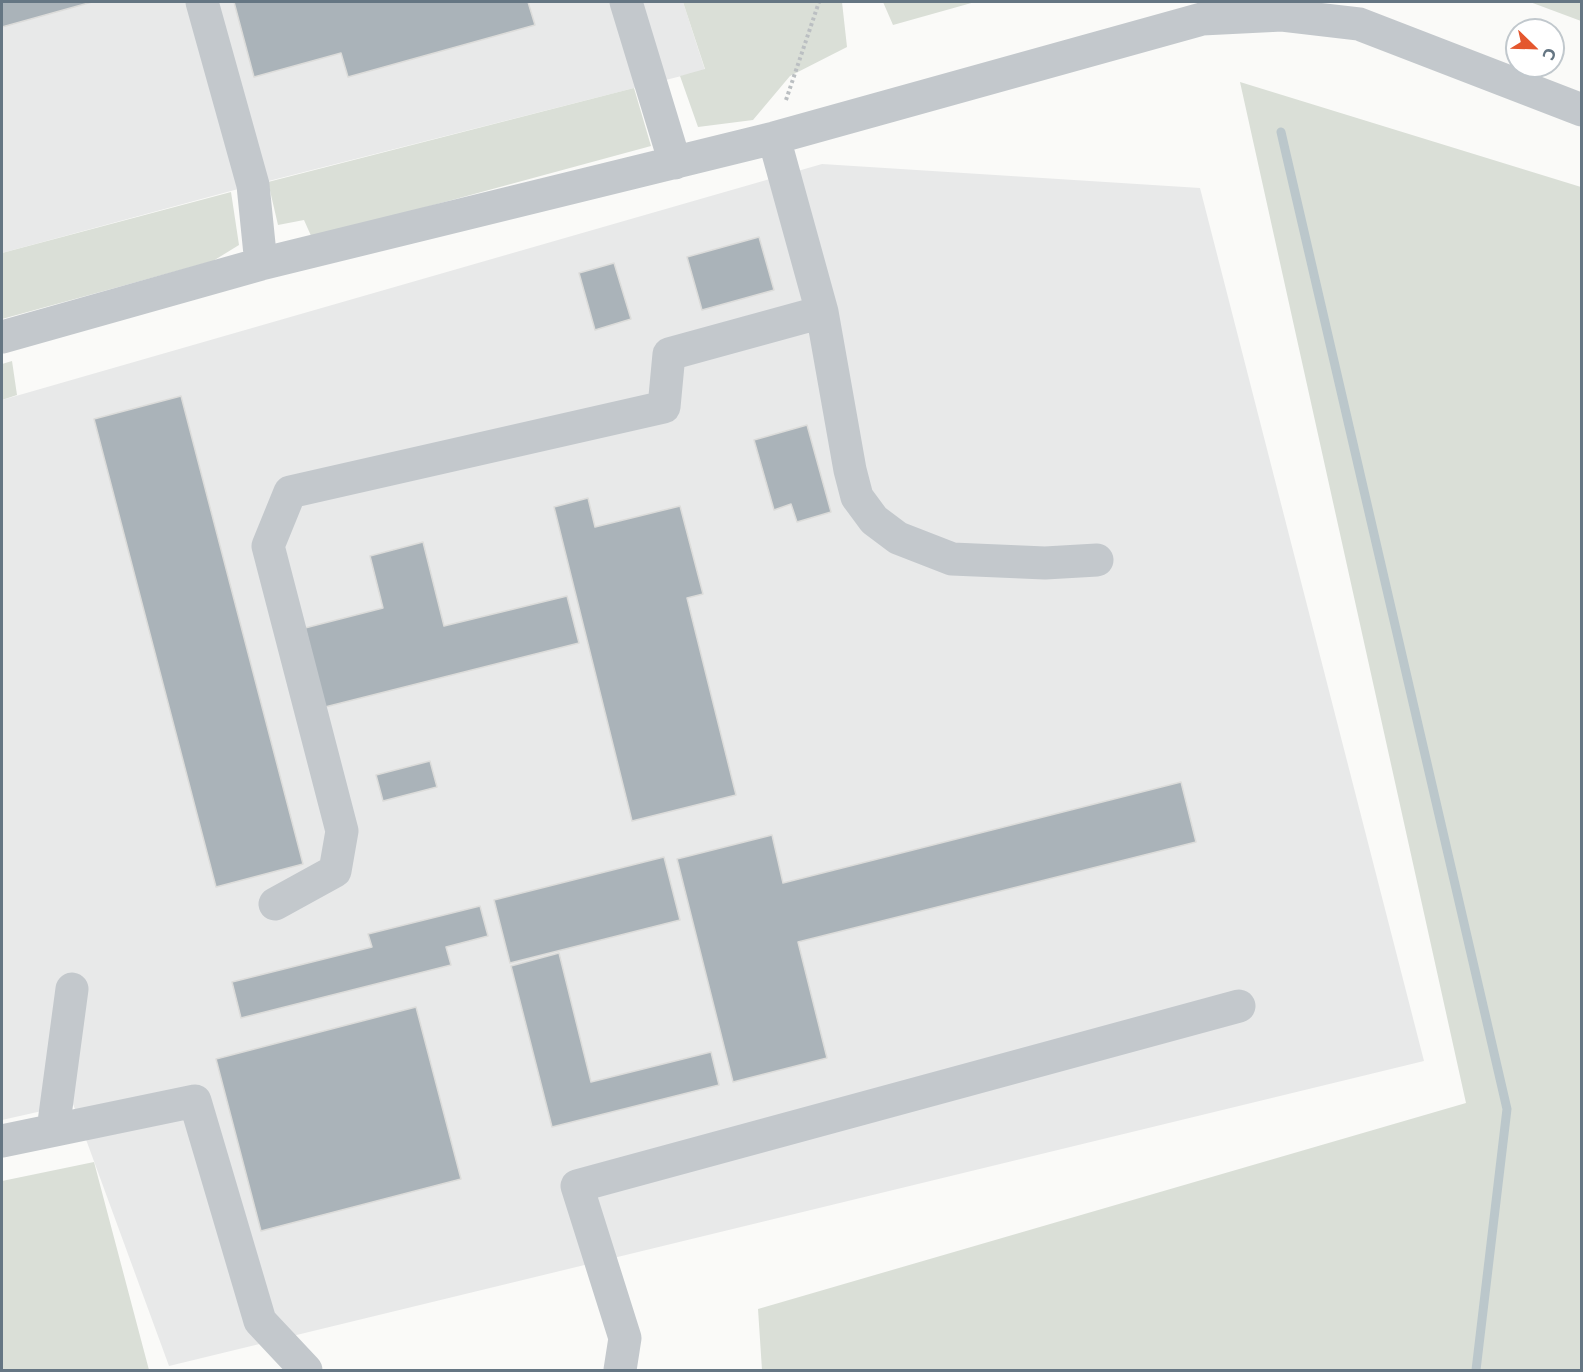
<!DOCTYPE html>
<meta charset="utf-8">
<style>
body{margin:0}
#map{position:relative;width:1583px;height:1372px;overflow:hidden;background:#fafaf8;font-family:Commissioner,sans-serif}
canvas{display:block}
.frame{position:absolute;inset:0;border:3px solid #657683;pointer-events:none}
.north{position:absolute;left:1505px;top:18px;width:60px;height:60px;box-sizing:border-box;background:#fff;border:2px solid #c1c8cd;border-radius:50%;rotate:113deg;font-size:16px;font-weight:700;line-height:24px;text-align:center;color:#657683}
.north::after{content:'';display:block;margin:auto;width:21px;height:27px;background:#e4572e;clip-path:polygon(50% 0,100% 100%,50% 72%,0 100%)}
</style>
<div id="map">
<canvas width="1583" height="1372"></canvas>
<div class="frame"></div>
<div class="north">С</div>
</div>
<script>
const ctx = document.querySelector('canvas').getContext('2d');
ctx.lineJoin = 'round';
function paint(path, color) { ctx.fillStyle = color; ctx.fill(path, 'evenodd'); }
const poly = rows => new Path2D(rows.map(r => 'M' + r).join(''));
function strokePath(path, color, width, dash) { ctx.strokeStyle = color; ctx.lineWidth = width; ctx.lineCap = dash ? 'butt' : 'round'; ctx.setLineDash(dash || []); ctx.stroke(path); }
const built = poly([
 [2,2,683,2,705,70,253,185,2,253],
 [822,164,1200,188,1424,1061,169,1366,73,1104,2,1120,2,400]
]);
const green = poly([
 [683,2,842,2,847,47,790,76,753,120,698,127,680,76,705,69],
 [883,2,975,2,893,25],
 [1530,2,1581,2,1581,21],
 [1240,82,1581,187,1581,1370,762,1370,758,1309,1466,1103],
 [634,88,651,146,312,238,304,220,278,225,268,182],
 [231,192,239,245,213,261,2,319,2,253],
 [12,361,17,395,2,400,2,364],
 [94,1162,149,1370,2,1370,2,1181]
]);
const stream = poly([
 [1281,132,1507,1109,1476,1370]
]);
const building = poly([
 [2,2,92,2,2,27,2,2],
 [234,2,528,2,535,25,348,77,341,53,254,77,234,2],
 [759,237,774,290,702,310,687,257,759,237],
 [614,263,631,319,595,330,579,273,614,263],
 [181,396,303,864,216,887,94,419,181,396],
 [807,425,831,512,797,522,791,504,774,510,754,440,807,425],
 [588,498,595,527,680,506,703,594,687,598,736,795,632,821,554,507,588,498],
 [423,542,444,626,567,596,579,643,325,707,305,628,383,608,370,556,423,542],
 [430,761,437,787,383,801,376,775,430,761],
 [1181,782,1196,842,798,942,827,1058,733,1082,677,859,772,835,783,883,1181,782],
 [664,857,680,920,510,963,494,900,664,857],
 [480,906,488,936,446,947,451,965,241,1018,232,982,372,947,368,934,480,906],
 [559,953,591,1082,711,1052,719,1085,552,1127,511,966,559,953],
 [416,1007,461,1179,261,1231,216,1059,416,1007]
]);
const path = poly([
 [786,100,819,2]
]);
const minor = poly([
 [202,2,253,185,261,264],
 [626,2,675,163],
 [774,138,822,312,850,470,857,497,874,520,898,538,952,559,1045,563,1097,560],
 [2,337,261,264,774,138,1202,19,1282,15,1359,24,1582,110],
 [275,904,335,871,342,831,268,546,290,492,664,407,669,354,822,312],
 [53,1130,72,989],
 [2,1141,195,1101,260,1321,306,1370],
 [620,1370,625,1338,577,1186,1239,1006]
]);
paint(built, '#e8e9e9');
paint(green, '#dadfd7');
strokePath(stream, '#bbc7cb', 9);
paint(building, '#aab3b9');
strokePath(building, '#dcdcda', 1.5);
strokePath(path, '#bbbfc2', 4, [3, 3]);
strokePath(minor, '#c3c8cc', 33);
</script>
